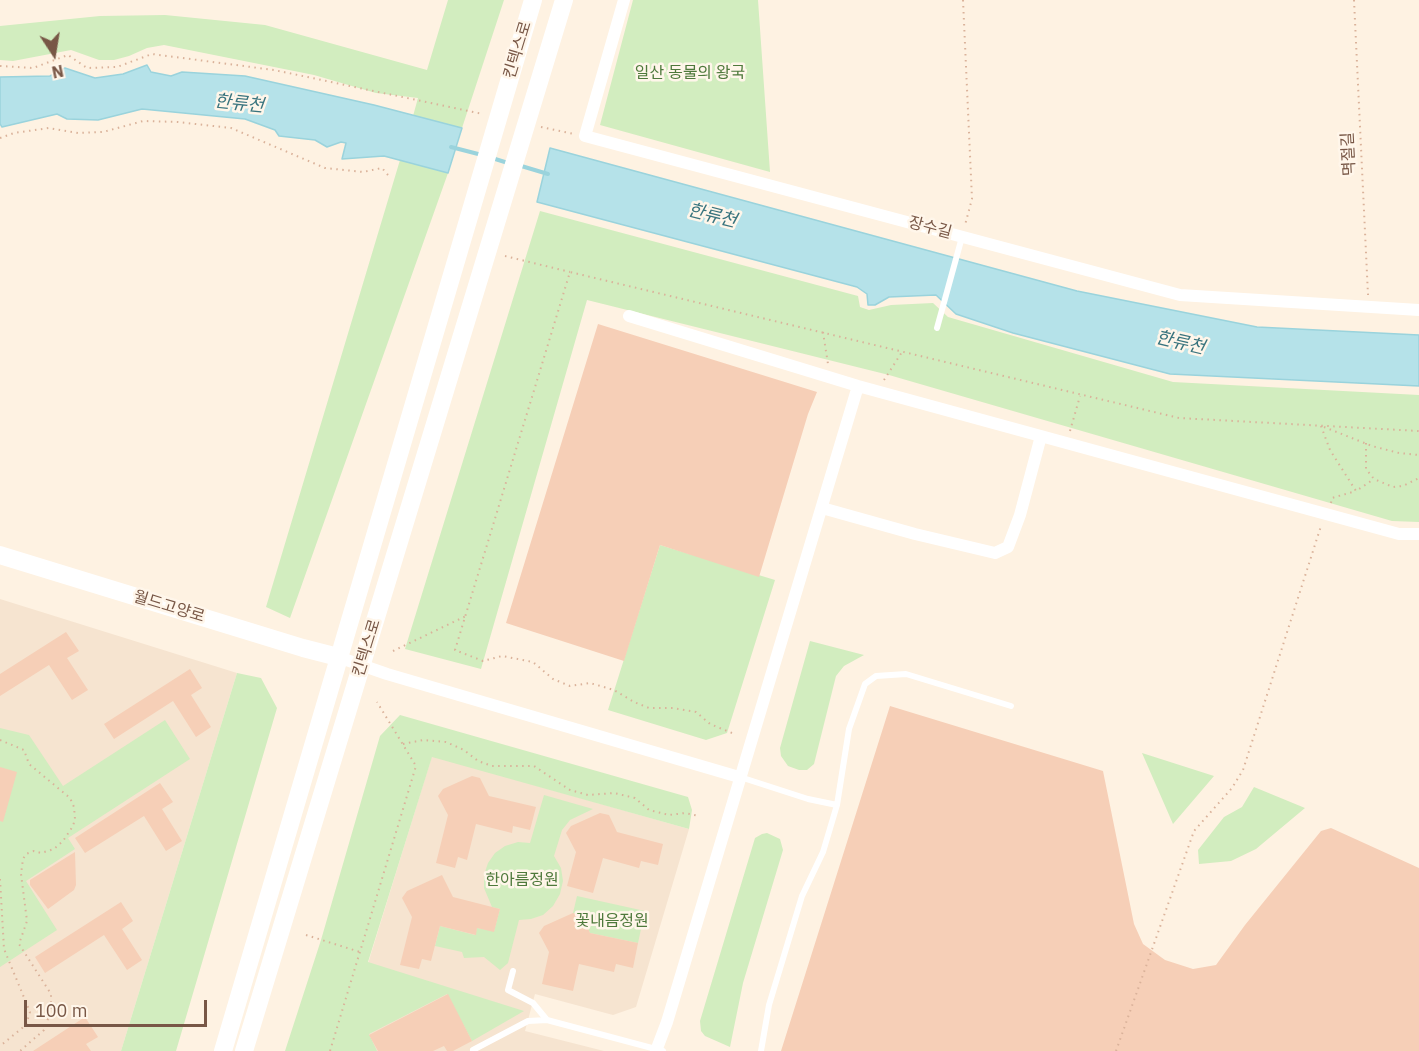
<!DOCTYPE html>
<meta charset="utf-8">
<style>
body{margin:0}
#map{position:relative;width:1419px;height:1051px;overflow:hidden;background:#fef2e2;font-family:"IBM Plex Sans",sans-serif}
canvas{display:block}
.north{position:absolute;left:24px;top:24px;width:60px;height:60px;-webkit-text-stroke:4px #fff6ea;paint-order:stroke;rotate:168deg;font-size:16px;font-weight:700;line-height:24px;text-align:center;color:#785746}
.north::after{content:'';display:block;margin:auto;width:21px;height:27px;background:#785746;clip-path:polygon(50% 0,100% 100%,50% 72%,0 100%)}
.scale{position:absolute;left:24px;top:1000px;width:183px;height:27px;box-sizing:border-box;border:3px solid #785746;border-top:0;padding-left:8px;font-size:18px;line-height:21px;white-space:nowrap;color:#785746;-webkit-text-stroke:4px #fff6ea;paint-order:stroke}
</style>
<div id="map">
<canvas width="1419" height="1051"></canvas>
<div class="north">N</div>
<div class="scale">100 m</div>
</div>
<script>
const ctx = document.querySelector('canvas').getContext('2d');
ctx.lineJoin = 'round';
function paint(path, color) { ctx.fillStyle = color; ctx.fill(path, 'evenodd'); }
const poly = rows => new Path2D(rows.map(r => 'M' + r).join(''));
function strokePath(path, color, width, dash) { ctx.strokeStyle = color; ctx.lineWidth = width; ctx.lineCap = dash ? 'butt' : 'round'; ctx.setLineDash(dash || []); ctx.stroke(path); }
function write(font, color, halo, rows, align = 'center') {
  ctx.font = font + ' "IBM Plex Sans","Noto Sans KR",sans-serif'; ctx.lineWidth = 5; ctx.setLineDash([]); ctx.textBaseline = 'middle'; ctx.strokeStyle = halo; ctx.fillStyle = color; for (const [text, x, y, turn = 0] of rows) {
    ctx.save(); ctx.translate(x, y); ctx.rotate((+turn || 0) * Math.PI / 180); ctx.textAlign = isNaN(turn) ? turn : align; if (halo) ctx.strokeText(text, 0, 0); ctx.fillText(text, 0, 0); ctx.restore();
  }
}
const residential = poly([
 [0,599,237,673,121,1051,0,1051],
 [432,756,689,829,636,1007,613,1015,535,994,525,1031,604,1051,341,1051]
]);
const green = poly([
 [448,0,504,0,462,128,413,116,418,98,376,93,314,75,164,45,147,48,129,56,114,60,99,60,71,50,13,61,0,60,0,26,100,16,165,15,265,25,427,70],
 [633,0,758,0,770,172,600,125],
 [400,160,448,173,290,618,266,607],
 [540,211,858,296,860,307,869,310,891,305,933,303,948,317,1173,382,1419,395,1419,522,1392,521,889,375,587,300,481,669,405,649],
 [660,545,775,580,727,733,706,740,608,710],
 [810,641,864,655,844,666,836,676,814,764,807,770,799,770,788,766,781,756,780,748],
 [237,673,261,678,277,708,176,1051,121,1051],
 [400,715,688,797,692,810,689,829,432,757,368,962,524,1011,472,1041,447,994,369,1034,377,1051,285,1051,321,940,380,736],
 [165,720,190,759,68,838,75,849,26,881,57,930,0,967,0,728,29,735,63,786],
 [1142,753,1214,776,1173,824],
 [1254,787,1305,808,1256,849,1231,861,1199,864,1198,850,1224,817,1242,807],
 [544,795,593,809,570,820,562,830,554,856,561,868,563,881,560,894,553,906,543,915,531,919,519,920,508,963,500,970,484,957,464,958,462,952,435,946,440,926,475,935,477,928,494,931,500,909,492,907,484,888,484,875,488,863,495,853,505,846,518,842,530,843],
 [767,833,780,839,783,850,743,983,730,1047,705,1036,701,1031,700,1021,755,838,762,834],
 [577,896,645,911,638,943,590,933,582,915,573,913]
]);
const water = poly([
 [147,65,151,72,171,76,182,72,245,76,374,105,462,128,448,173,384,156,342,159,346,143,341,142,327,147,315,140,279,136,275,130,245,119,142,109,98,120,67,119,57,114,2,127,0,124,0,77,50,76,65,68,95,78,123,74,147,65],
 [550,148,1077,291,1257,327,1419,335,1419,386,1170,374,1013,333,956,314,936,295,889,297,875,305,868,305,867,294,857,287,537,202,550,148]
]);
const stream = poly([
 [451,147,482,155],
 [492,158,508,163],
 [518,165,548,174]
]);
const building = poly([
 [598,324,817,392,808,414,759,577,660,545,624,661,506,623],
 [66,632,79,651,67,658,88,690,72,700,49,665,0,696,0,674],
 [190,669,202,688,191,695,211,727,196,737,173,701,114,739,104,724],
 [890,706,1103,771,1134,924,1143,944,1165,960,1193,969,1216,965,1245,925,1321,831,1331,828,1419,868,1419,1051,781,1051],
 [0,767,17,772,3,822,0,821],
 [472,776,480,778,489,796,536,807,530,830,513,826,512,833,476,824,467,860,458,857,455,868,436,863,448,815,438,796,443,789],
 [160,783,173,802,162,809,182,841,166,851,144,816,85,853,75,838],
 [600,813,609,815,617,832,663,844,658,865,641,861,639,868,603,858,593,893,567,886,576,852,566,833,571,826],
 [75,852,76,885,74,890,48,909,30,885,30,880],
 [442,875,453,897,500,909,494,932,477,928,476,935,440,926,431,961,422,959,419,969,400,965,412,917,402,898,407,891],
 [121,902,133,921,122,929,142,960,127,970,104,935,45,973,35,957],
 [573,913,582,915,590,933,638,943,633,968,616,964,614,972,579,964,573,991,542,984,549,952,539,933,544,926],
 [448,994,472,1041,453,1051,447,1051,444,1046,433,1051,378,1051,369,1035],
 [85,1017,98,1037,86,1044,91,1051,33,1051]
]);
const path = poly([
 [963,0,972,199,965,225],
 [1354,0,1368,295],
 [0,66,33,68,68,55,87,68,117,67,152,54,274,70,483,114],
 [541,127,574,134],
 [0,138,14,133,49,128,78,133,103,132,143,121,178,122,231,128,325,168,363,172,382,168,388,175],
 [505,256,570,272],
 [823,332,828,364],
 [884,380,902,352],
 [1321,426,1330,450,1356,491,1374,479],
 [1324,427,1372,446,1399,453,1419,455],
 [1070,431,1080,396],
 [1366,443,1366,469,1374,479,1393,487,1403,486,1419,478],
 [1331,503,1332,498,1356,491],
 [393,651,466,616],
 [732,733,710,724,696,712,673,708,649,708,634,702,614,690,590,683,570,686,553,679,533,662,502,656,483,661,455,650,570,272,1179,418,1419,431],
 [0,740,24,750,29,764,70,798,74,807,75,819,73,826,63,841,54,849,41,853,34,851,26,854,23,859,21,874,27,921,19,944,51,994,51,1010,44,1030,20,1051],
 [403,744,423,740,446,742,464,750,478,761,492,766,534,766,570,790,588,795,614,793,635,798,649,810,669,815,685,813,699,816],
 [0,879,4,949,30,1012,26,1025,0,1046],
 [306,935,360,952],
 [330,1051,416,766,377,702],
 [1116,1051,1194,831,1232,788,1243,770,1321,526]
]);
const service = poly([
 [937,328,962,237],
 [740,777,808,799,837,805],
 [513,971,508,990,533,1003,547,1020],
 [473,1050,528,1021,547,1020,663,1051],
 [761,1051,769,1005,802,896,823,852,837,805,849,729,865,684,876,676,906,674,1011,706]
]);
const minor = poly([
 [624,0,585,136,1180,295,1419,310],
 [629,316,858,386,1399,534,1419,534],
 [822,508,915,534,995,553,1008,547,1020,515,1041,436],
 [338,657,387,674,739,777],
 [656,1051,667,1022,858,386]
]);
const secondary = poly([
 [0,555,303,648,338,657],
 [223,1051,533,0],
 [244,1051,564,0]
]);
const streetNames = [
 ["킨텍스로",518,50,-73],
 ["멱절길",1349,154,-93],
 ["장수길",930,228,15],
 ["월드고양로",169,607,17],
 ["킨텍스로",367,648,-73]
];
const parkNames = [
 ["일산 동물의 왕국",690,73],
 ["한아름정원",522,880],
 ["꽃내음정원",612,921]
];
const waterNames = [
 ["한류천",239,104,6],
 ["한류천",712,216,14],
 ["한류천",1180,343,13]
];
paint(residential, '#f6e4d0');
paint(green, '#d2edbf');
paint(water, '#b5e2e9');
strokePath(water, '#9ad3dc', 1.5);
strokePath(stream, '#9ad3dc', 4);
paint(building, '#f6cfb7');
strokePath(path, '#dab29a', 2, [1.5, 4.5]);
strokePath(service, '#fff', 6);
strokePath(minor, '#fff', 12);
strokePath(secondary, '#fff', 18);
write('16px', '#785746', '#fff6ea', streetNames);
write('16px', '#4e793b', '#fff6ea', parkNames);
write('italic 18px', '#39747e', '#fff6ea', waterNames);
</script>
